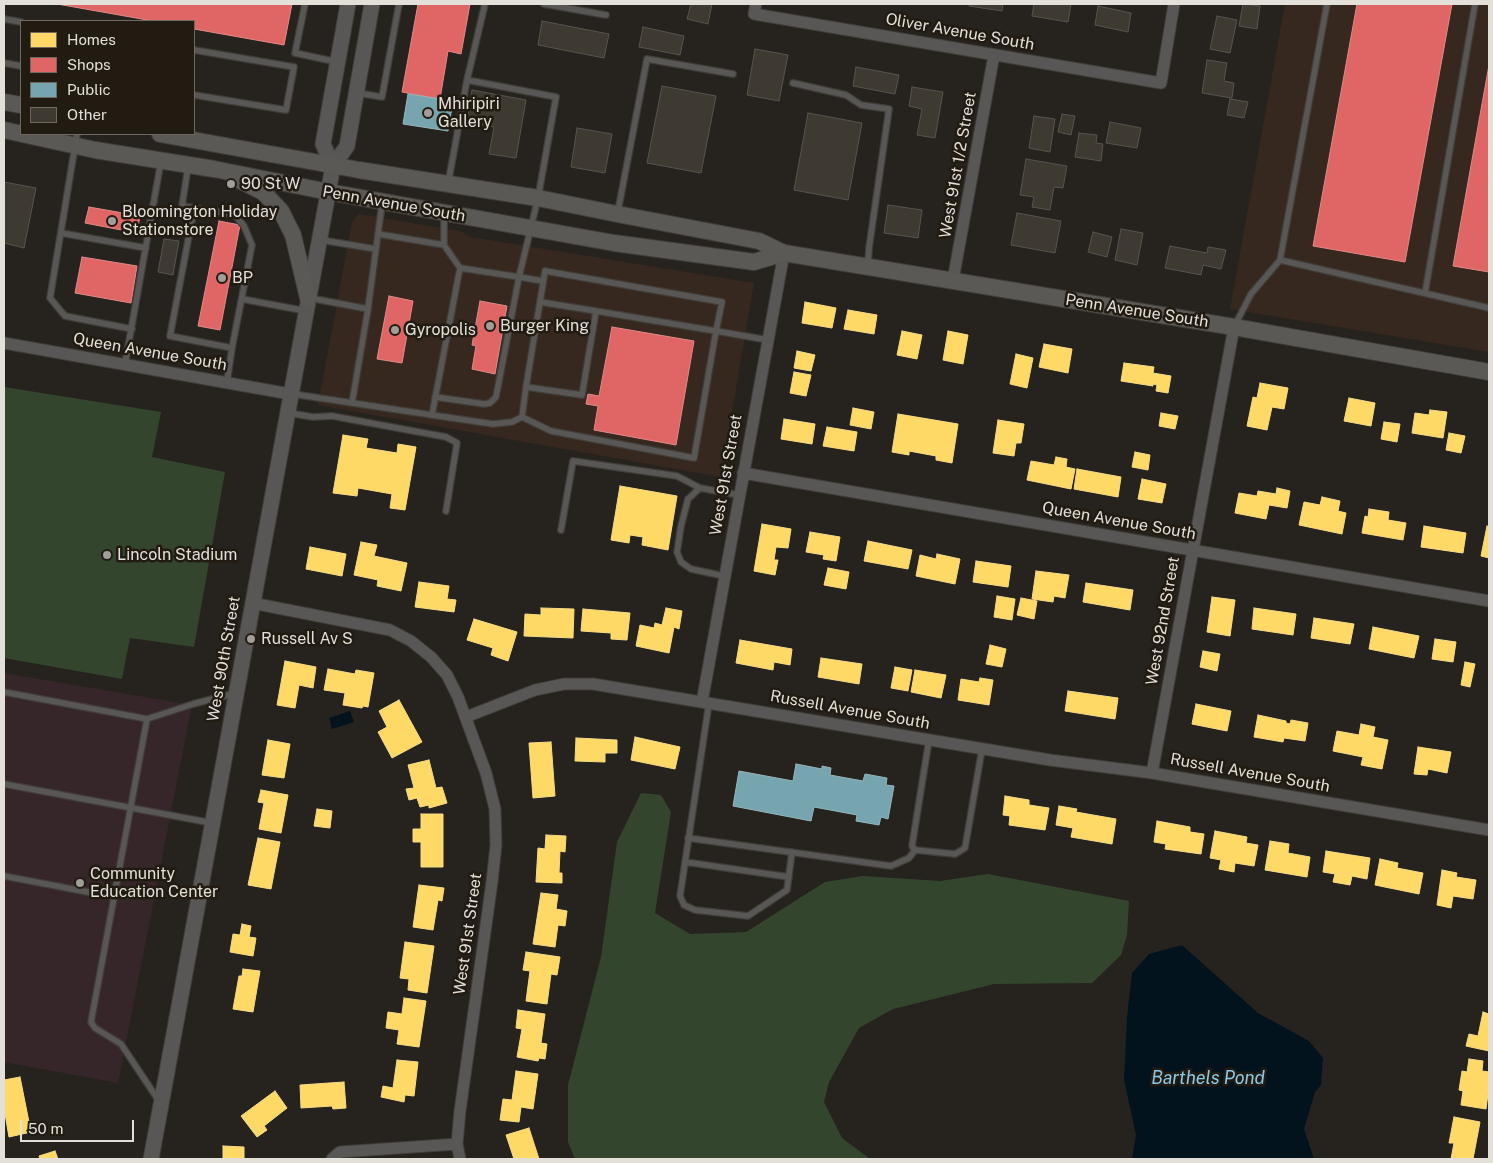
<!DOCTYPE html>
<style>
body{margin:0}
#map{position:relative;width:1493px;height:1163px;overflow:hidden;background:#26231e;font-family:"Public Sans",sans-serif}
canvas{display:block}
.frame{position:absolute;inset:0;border:5px solid #e3dfd9;pointer-events:none}
.legend{position:absolute;left:20px;top:20px;width:175px;height:115px;box-sizing:border-box;background:#211b12;border:1px solid #6f6962;margin:0;padding:6px 9px;list-style:none;font-size:15px;color:#e3dfd9}
.legend li{display:flex;align-items:center;gap:10px;height:25px}
.legend b{width:25px;border:1px solid #6f6962}
.scale{position:absolute;left:20px;top:1120px;width:114px;height:22px;box-sizing:border-box;border:2px solid #e3dfd9;border-top:0;padding-left:6px;font-size:15px;line-height:18px;white-space:nowrap;color:#e3dfd9;-webkit-text-stroke:4px #211b12;paint-order:stroke}
</style>
<div id="map">
<canvas width="1493" height="1163"></canvas>
<div class="frame"></div>
<ul class="legend">
<li><b style="height:14px;background:#ffd966"></b>Homes</li>
<li><b style="height:14px;background:#e06666"></b>Shops</li>
<li><b style="height:14px;background:#76a5af"></b>Public</li>
<li><b style="height:14px;background:#3e3931"></b>Other</li>
</ul>
<div class="scale">50 m</div>
</div>
<script>
const ctx = document.querySelector('canvas').getContext('2d');
ctx.lineJoin = 'round';
function paint(path, color) { ctx.fillStyle = color; ctx.fill(path, 'evenodd'); }
const poly = rows => new Path2D(rows.map(r => 'M' + r).join(''));
function strokePath(path, color, width, dash) { ctx.strokeStyle = color; ctx.lineWidth = width; ctx.lineCap = dash ? 'butt' : 'round'; ctx.setLineDash(dash || []); ctx.stroke(path); }
function write(font, color, halo, rows, align = 'center') {
  ctx.font = font + ' "Public Sans",sans-serif'; ctx.lineWidth = 5; ctx.setLineDash([]); ctx.textBaseline = 'middle'; ctx.strokeStyle = halo; ctx.fillStyle = color; for (const [text, x, y, turn = 0] of rows) {
    ctx.save(); ctx.translate(x, y); ctx.rotate((+turn || 0) * Math.PI / 180); ctx.textAlign = isNaN(turn) ? turn : align; if (halo) ctx.strokeText(text, 0, 0); ctx.fillText(text, 0, 0); ctx.restore();
  }
}
const commercial = poly([
 [1285,4,1489,4,1489,352,1230,309],
 [359,214,460,231,471,237,754,283,721,477,318,405,352,222]
]);
const education = poly([
 [4,673,192,705,118,1083,4,1062]
]);
const green = poly([
 [4,387,161,412,152,457,225,472,194,647,130,638,122,679,4,658],
 [641,793,661,795,671,812,655,913,690,934,746,932,825,882,863,876,940,881,988,874,1129,901,1127,935,1121,955,1092,983,994,984,893,1009,859,1028,829,1082,824,1102,842,1138,870,1159,575,1159,568,1142,568,1085,601,957,617,842]
]);
const water = poly([
 [350,711,354,722,332,729,329,718],
 [1182,945,1258,1013,1309,1041,1323,1058,1321,1085,1315,1092,1304,1129,1314,1159,1132,1159,1136,1135,1124,1080,1127,1017,1132,973,1149,954]
]);
const homes = poly([
 [805,302,836,308,832,328,802,323,805,302],
 [848,310,877,315,874,334,844,329,848,310],
 [902,331,922,335,917,359,897,355,902,331],
 [948,331,968,335,963,364,943,360,948,331],
 [1044,344,1072,349,1068,373,1039,367,1044,344],
 [797,351,815,355,811,371,794,368,797,351],
 [1016,354,1033,358,1027,388,1010,384,1016,354],
 [1124,363,1154,367,1153,373,1171,376,1168,393,1156,391,1157,385,1153,384,1153,386,1121,381,1124,363],
 [794,372,811,375,806,396,790,393,794,372],
 [1260,383,1288,388,1284,409,1272,407,1267,430,1247,426,1253,397,1257,398,1260,383],
 [1349,398,1375,403,1371,426,1344,421,1349,398],
 [853,408,874,412,871,429,850,425,853,408],
 [1430,410,1447,412,1443,438,1412,433,1415,413,1429,415,1430,410],
 [1161,413,1178,416,1175,429,1159,426,1161,413],
 [898,414,958,424,952,463,936,460,936,456,909,451,909,455,892,452,898,414],
 [784,419,815,424,812,444,781,439,784,419],
 [998,420,1024,424,1021,443,1016,443,1014,456,993,453,998,420],
 [1384,422,1400,424,1397,442,1381,439,1384,422],
 [827,427,857,432,854,451,823,446,827,427],
 [1449,433,1465,436,1461,453,1446,450,1449,433],
 [343,435,368,439,366,448,397,453,398,444,416,447,405,510,390,508,392,494,358,488,357,496,333,493,343,435],
 [1135,452,1150,455,1148,470,1132,467,1135,452],
 [1056,457,1067,459,1066,467,1075,469,1071,489,1027,480,1031,461,1054,465,1056,457],
 [1077,469,1121,477,1118,497,1074,489,1077,469],
 [1142,479,1166,484,1162,503,1138,499,1142,479],
 [620,486,677,496,668,550,642,545,643,537,630,535,629,543,611,540,620,486],
 [1277,488,1290,491,1287,508,1269,505,1266,519,1235,513,1239,493,1257,496,1258,491,1276,494,1277,488],
 [1322,497,1340,501,1338,511,1346,513,1342,534,1299,525,1304,502,1320,505,1322,497],
 [1369,509,1389,512,1388,520,1406,523,1403,540,1362,533,1365,516,1368,517,1369,509],
 [762,524,791,529,788,548,776,547,774,560,778,560,775,575,754,571,762,524],
 [1424,526,1466,533,1463,553,1421,547,1424,526],
 [1487,526,1489,527,1489,558,1481,556,1487,526],
 [810,532,840,537,836,561,823,559,824,555,806,552,810,532],
 [868,541,912,550,908,569,864,561,868,541],
 [361,542,377,545,374,556,407,563,401,591,377,586,378,580,354,575,361,542],
 [310,547,346,554,342,576,306,569,310,547],
 [937,554,960,559,955,584,916,576,920,555,936,559,937,554],
 [976,561,1011,566,1008,587,973,582,976,561],
 [828,568,849,572,846,589,824,585,828,568],
 [1036,571,1069,575,1065,598,1054,596,1053,602,1032,599,1036,571],
 [419,582,449,586,447,599,456,600,454,612,415,607,419,582],
 [1086,583,1133,590,1130,610,1083,602,1086,583],
 [997,596,1015,599,1012,620,994,617,997,596],
 [1212,597,1235,600,1230,636,1207,632,1212,597],
 [1021,598,1037,601,1034,619,1017,615,1021,598],
 [541,608,574,609,573,638,524,636,525,614,541,615,541,608],
 [666,608,682,611,679,629,674,627,669,653,636,646,640,625,654,628,655,623,662,625,666,608],
 [1254,608,1296,614,1293,635,1252,629,1254,608],
 [583,609,630,613,627,640,611,639,611,633,581,631,583,609],
 [1314,618,1354,624,1350,644,1311,638,1314,618],
 [474,619,517,632,508,661,491,655,493,648,467,640,474,619],
 [1373,627,1419,636,1414,658,1369,649,1373,627],
 [1435,639,1456,642,1453,662,1432,659,1435,639],
 [740,640,792,649,790,665,774,662,773,670,736,663,740,640],
 [990,645,1006,649,1002,667,986,664,990,645],
 [1203,651,1220,654,1217,671,1200,667,1203,651],
 [821,658,862,664,859,684,818,677,821,658],
 [285,661,316,667,313,688,299,685,295,708,277,705,285,661],
 [1465,662,1475,664,1470,687,1461,685,1465,662],
 [895,667,912,670,908,691,891,688,895,667],
 [328,669,355,674,356,670,374,673,368,707,363,706,362,708,343,705,345,693,324,690,328,669],
 [915,670,946,675,941,698,911,692,915,670],
 [980,678,993,680,989,705,958,700,961,679,979,682,980,678],
 [1068,691,1118,698,1115,719,1065,711,1068,691],
 [399,700,422,742,392,758,378,732,387,727,379,711,399,700],
 [1196,704,1231,711,1227,731,1192,724,1196,704],
 [1258,715,1286,721,1286,723,1290,724,1291,720,1308,723,1305,741,1284,738,1283,742,1254,737,1258,715],
 [1361,724,1375,727,1373,737,1388,740,1382,769,1361,765,1363,757,1333,751,1337,731,1359,735,1361,724],
 [635,737,680,747,675,769,631,760,635,737],
 [576,738,617,740,617,753,605,753,605,762,575,761,576,738],
 [268,740,290,744,284,778,262,775,268,740],
 [551,742,555,796,533,798,529,743,551,742],
 [1418,747,1451,752,1447,773,1428,769,1427,775,1414,774,1418,747],
 [429,760,436,788,442,787,447,803,429,808,429,805,420,807,417,798,409,800,406,789,414,788,408,765,429,760],
 [261,790,288,795,281,833,259,829,264,803,258,802,261,790],
 [1005,796,1029,800,1029,805,1049,808,1045,830,1009,825,1010,816,1003,815,1005,796],
 [1059,806,1077,809,1076,812,1116,819,1112,844,1071,837,1073,828,1056,825,1059,806],
 [317,809,332,811,330,828,314,826,317,809],
 [421,814,443,814,443,867,421,867,421,842,413,842,413,829,421,829,421,814],
 [1157,821,1190,827,1190,832,1204,834,1201,854,1165,849,1166,844,1154,842,1157,821],
 [1215,831,1247,837,1246,843,1258,845,1254,866,1235,863,1234,872,1219,869,1221,860,1210,858,1215,831],
 [546,835,566,836,565,852,560,851,559,873,562,873,562,883,536,882,538,848,545,849,546,835],
 [258,838,280,842,271,889,248,885,258,838],
 [1270,841,1289,844,1288,853,1310,857,1307,877,1265,870,1270,841],
 [1326,851,1370,858,1367,879,1352,876,1350,885,1333,882,1335,874,1323,872,1326,851],
 [1380,859,1398,863,1397,868,1423,873,1419,894,1375,885,1380,859],
 [1442,870,1457,873,1456,877,1476,880,1473,899,1453,896,1451,908,1437,905,1442,870],
 [419,885,444,888,442,901,438,900,433,930,413,927,419,885],
 [541,893,558,895,556,909,567,911,565,926,558,925,555,947,533,944,541,893],
 [242,924,251,926,249,937,256,938,253,956,230,952,233,934,240,935,242,924],
 [405,942,434,946,427,993,408,990,409,979,400,978,405,942],
 [526,952,560,957,557,975,551,974,547,1004,526,1001,530,971,523,970,526,952],
 [243,969,260,971,253,1012,233,1009,239,976,242,976,243,969],
 [404,998,426,1001,419,1047,397,1044,399,1030,386,1028,388,1012,402,1014,404,998],
 [518,1010,545,1014,541,1043,547,1044,545,1059,539,1058,538,1061,517,1057,522,1029,516,1028,518,1010],
 [1483,1012,1489,1014,1489,1051,1466,1046,1469,1034,1478,1036,1483,1012],
 [1469,1059,1483,1061,1482,1071,1489,1072,1489,1086,1486,1109,1461,1105,1463,1091,1459,1090,1462,1071,1467,1072,1469,1059],
 [397,1060,418,1062,414,1096,405,1095,404,1102,381,1097,383,1086,393,1088,397,1060],
 [516,1071,538,1074,533,1109,521,1107,519,1122,500,1120,503,1099,512,1100,516,1071],
 [20,1077,31,1132,9,1137,4,1108,4,1080,20,1077],
 [344,1082,346,1108,333,1109,332,1106,301,1108,300,1085,344,1082],
 [275,1091,287,1108,264,1126,267,1130,257,1137,241,1116,275,1091],
 [1454,1117,1480,1122,1473,1159,1451,1159,1454,1143,1449,1143,1454,1117],
 [529,1128,539,1159,514,1159,506,1135,529,1128],
 [223,1146,244,1147,244,1159,223,1159,223,1146],
 [55,1151,58,1159,40,1159,39,1156,55,1151]
]);
const shops = poly([
 [57,4,292,4,284,45,194,29,194,21,153,21,57,4],
 [418,4,470,4,461,54,448,51,440,99,402,92,418,4],
 [1357,4,1452,4,1405,262,1313,246,1357,4],
 [1489,65,1489,272,1453,266,1489,65],
 [89,207,140,216,137,233,85,223,89,207],
 [219,221,240,225,220,330,198,326,219,221],
 [82,257,137,266,131,303,75,293,82,257],
 [389,296,413,301,402,363,377,359,389,296],
 [480,301,507,306,495,374,472,369,476,346,472,345,480,301],
 [612,327,694,341,676,445,594,430,598,406,586,404,588,394,599,396,612,327]
]);
const public = poly([
 [408,94,453,101,448,131,403,124,408,94],
 [796,764,822,769,822,766,831,768,830,775,863,781,865,774,887,778,886,785,894,786,888,819,881,817,879,825,856,821,857,815,814,807,811,821,733,806,739,771,793,781,796,764]
]);
const building = poly([
 [691,4,712,4,708,24,687,19,691,4],
 [969,4,1003,4,1002,11,969,6,969,4],
 [1034,4,1071,4,1068,22,1032,16,1034,4],
 [1243,4,1260,6,1257,29,1239,26,1243,4],
 [1098,6,1131,13,1128,32,1095,25,1098,6],
 [1217,16,1237,20,1230,53,1210,49,1217,16],
 [542,21,609,34,604,58,538,45,542,21],
 [643,27,684,36,680,55,639,47,643,27],
 [755,49,788,55,779,101,747,95,755,49],
 [1207,60,1227,63,1224,81,1234,83,1232,98,1202,93,1207,60],
 [856,67,899,75,895,94,853,86,856,67],
 [662,86,716,96,701,173,647,163,662,86],
 [912,87,943,92,935,138,917,135,922,109,909,106,912,87],
 [472,90,526,100,516,158,489,154,494,127,467,122,472,90],
 [1230,99,1248,102,1244,118,1227,115,1230,99],
 [808,113,862,123,848,200,794,190,808,113],
 [1062,114,1075,116,1071,135,1058,132,1062,114],
 [1034,116,1055,119,1050,152,1029,148,1034,116],
 [1110,122,1141,128,1137,148,1106,143,1110,122],
 [577,128,612,134,605,173,571,167,577,128],
 [1079,133,1097,135,1096,143,1103,144,1101,161,1075,157,1079,133],
 [1026,159,1067,166,1063,188,1054,187,1050,210,1032,207,1034,197,1020,195,1026,159],
 [4,182,36,188,24,248,4,243,4,182],
 [888,205,922,210,918,238,884,233,888,205],
 [1017,213,1061,221,1055,253,1011,245,1017,213],
 [1121,229,1143,233,1137,265,1115,260,1121,229],
 [1093,232,1112,237,1107,257,1088,252,1093,232],
 [164,239,179,241,173,275,158,272,164,239],
 [1170,246,1207,253,1208,247,1226,250,1221,269,1203,265,1201,275,1165,268,1170,246]
]);
const service = poly([
 [305,4,295,53,337,62],
 [544,4,606,15],
 [1327,4,1280,260,1489,308],
 [4,19,21,22],
 [194,50,294,67,286,110,194,95],
 [4,63,21,66],
 [467,80,485,4],
 [793,83,846,95,861,105,889,109,869,248,868,264],
 [358,93,382,97,399,4],
 [77,134,50,298,65,316,132,329],
 [188,167,182,206,235,215,244,226,252,245,232,348,170,336,194,209],
 [618,211,647,59,733,74],
 [444,215,444,245,460,268],
 [61,233,146,248],
 [378,234,444,245],
 [321,240,376,249,382,204],
 [1425,293,1475,4],
 [310,298,368,309,352,403],
 [242,299,306,311],
 [540,302,596,311],
 [368,309,376,249],
 [1235,325,1251,294,1280,260],
 [125,364,161,161],
 [227,382,232,348],
 [526,387,522,417,551,431,694,458,716,331,722,302,545,271,526,387,582,395,596,311,716,331,768,340],
 [293,394,432,415,460,268,519,277,538,198,556,97,467,80,448,184],
 [435,397,484,404,490,403,496,397,519,277,543,281],
 [289,413,313,417,332,416,446,437,457,443,446,511],
 [432,415,493,424,512,422,522,417],
 [700,488,688,499,681,526,677,552,681,562,691,569,724,576],
 [561,530,573,461,677,476,700,488,739,495],
 [4,692,147,719,193,704,236,693],
 [709,703,680,896,684,905,695,910,748,916,787,890,792,852],
 [147,719,91,1022,95,1028,121,1044,159,1101],
 [929,740,912,846,915,850,955,854,965,848,982,749],
 [4,784,212,823],
 [688,838,891,866,909,858,915,850],
 [685,862,789,877],
 [4,876,114,897]
]);
const minor = poly([
 [756,4,754,14,1161,83,1174,4],
 [953,280,994,55],
 [4,343,290,394],
 [743,473,1489,601],
 [252,603,390,630,411,641,431,657,447,675,458,697,486,773,495,809,496,845,492,882,460,1111,457,1144,460,1159],
 [702,702,784,253],
 [466,717,535,690,564,684,593,684,1050,760,1152,773,1489,830],
 [1152,773,1234,327],
 [332,1159,340,1152,457,1144]
]);
const tertiary = poly([
 [333,166,323,144,348,4],
 [151,1159,333,166,347,146,372,4]
]);
const secondary = poly([
 [4,102,21,105],
 [4,130,95,150,214,169,329,192,614,243,754,262,784,253],
 [160,134,359,170,538,198,617,214,759,241,784,253,1234,327,1489,372],
 [241,181,263,192,281,211,293,235,308,298]
]);
const markers = [
 [428,113,5,"#a19d98"],
 [231,184,5,"#a19d98"],
 [112,221,5,"#a19d98"],
 [222,278,5,"#a19d98"],
 [490,326,5,"#a19d98"],
 [395,330,5,"#a19d98"],
 [107,555,5,"#a19d98"],
 [251,639,5,"#a19d98"],
 [80,883,5,"#a19d98"]
];
const streetNames = [
 ["Oliver Avenue South",960,32,10],
 ["West 91st 1/2 Street",958,165,-80],
 ["Penn Avenue South",394,204,10],
 ["Penn Avenue South",1137,311,9],
 ["Queen Avenue South",150,352,10],
 ["West 91st Street",726,475,-80],
 ["Queen Avenue South",1119,521,10],
 ["West 92nd Street",1163,621,-80],
 ["West 90th Street",224,659,-80],
 ["Russell Avenue South",850,710,10],
 ["Russell Avenue South",1250,773,10],
 ["West 91st Street",468,934,-82]
];
const poiNames = [
 ["Mhiripiri",438,104],
 ["Gallery",438,122],
 ["90 St W",241,184],
 ["Bloomington Holiday",122,212],
 ["Stationstore",122,230],
 ["BP",232,278],
 ["Burger King",500,326],
 ["Gyropolis",405,330],
 ["Lincoln Stadium",117,555],
 ["Russell Av S",261,639],
 ["Community",90,874],
 ["Education Center",90,892]
];
const waterNames = [
 ["Barthels Pond",1208,1078]
];
paint(commercial, '#36281e');
paint(education, '#36262a');
paint(green, '#34452e');
paint(water, '#03131d');
paint(homes, '#ffd966');
strokePath(homes, '#f7db88', 1);
paint(shops, '#e06666');
strokePath(shops, '#e18a88', 1);
paint(public, '#76a5af');
strokePath(public, '#97b6bc', 1);
paint(building, '#3e3931');
strokePath(building, '#575450', 1);
strokePath(service, '#403d39', 8);
strokePath(minor, '#403d39', 13);
strokePath(tertiary, '#403d39', 17);
strokePath(secondary, '#403d39', 18);
strokePath(service, '#585755', 5.5);
strokePath(minor, '#585755', 11);
strokePath(tertiary, '#585755', 15);
strokePath(secondary, '#5b5955', 16);
for (const [x, y, r, color] of markers) { const dot = new Path2D(); dot.arc(x, y, r, 0, 2 * Math.PI); ctx.fillStyle = color; ctx.fill(dot); strokePath(dot, '#211b12', 2); }
write('16px', '#e3dfd9', '#211b12', streetNames);
write('16px', '#e3dfd9', '#211b12', poiNames, 'left');
write('italic 18px', '#8acaea', '#211b12', waterNames);
</script>
